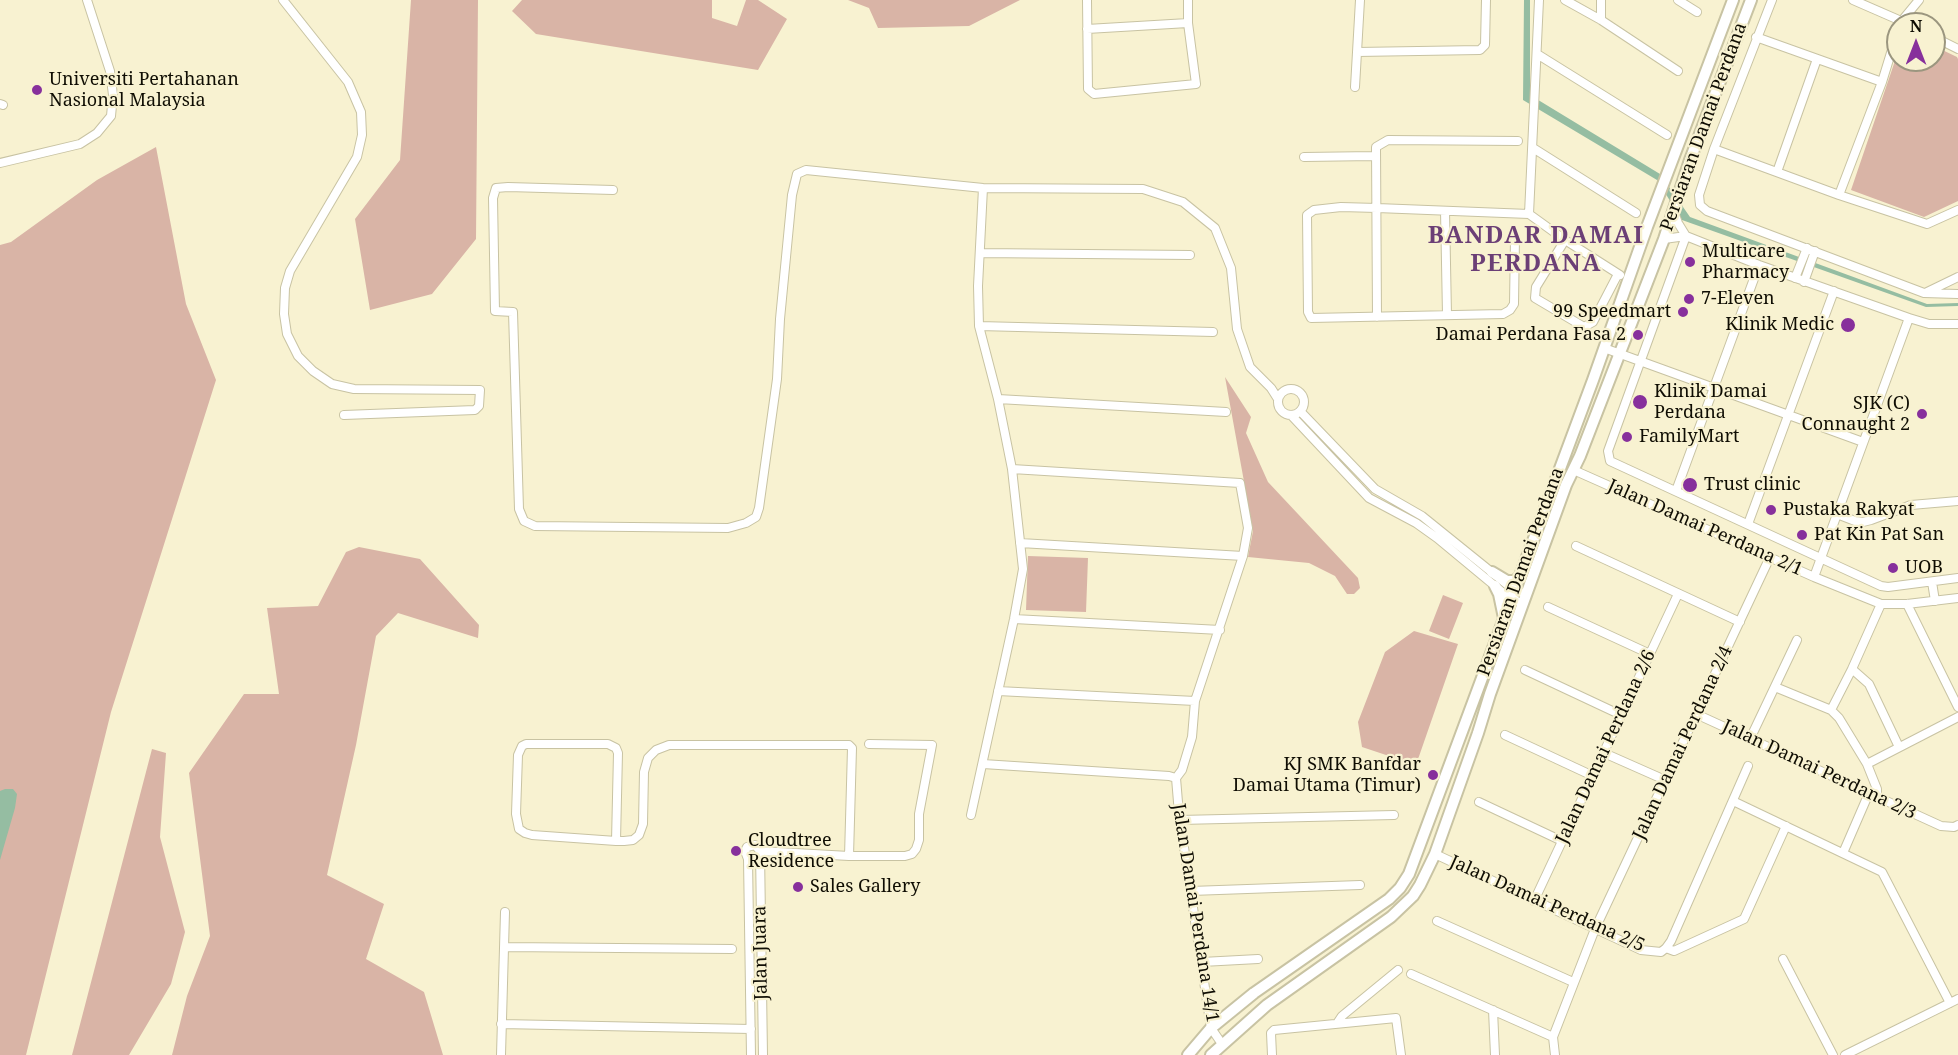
<!DOCTYPE html>
<style>
body{margin:0}
#map{position:relative;width:1958px;height:1055px;overflow:hidden;background:#f8f2d1;font-family:"Noto Serif",serif}
canvas{display:block}
.north{position:absolute;left:1886px;top:12px;width:60px;height:60px;box-sizing:border-box;background:#f8f2d1;border:2px solid #9b967f;border-radius:50%;rotate:0deg;font-size:16px;font-weight:700;line-height:24px;text-align:center;color:#0f0d03}
.north::after{content:'';display:block;margin:auto;width:21px;height:27px;background:#87309c;clip-path:polygon(50% 0,100% 100%,50% 72%,0 100%)}
</style>
<div id="map">
<canvas width="1958" height="1055"></canvas>
<div class="north">N</div>
</div>
<script>
const ctx = document.querySelector('canvas').getContext('2d');
ctx.lineJoin = 'round';
function paint(path, color) { ctx.fillStyle = color; ctx.fill(path, 'evenodd'); }
const poly = rows => new Path2D(rows.map(r => 'M' + r).join(''));
function strokePath(path, color, width, dash) { ctx.strokeStyle = color; ctx.lineWidth = width; ctx.lineCap = dash ? 'butt' : 'round'; ctx.setLineDash(dash || []); ctx.stroke(path); }
function write(font, color, halo, rows, align = 'center') {
  ctx.font = font + ' "Noto Serif",serif'; ctx.lineWidth = 4.5; ctx.setLineDash([]); ctx.textBaseline = 'middle'; ctx.strokeStyle = halo; ctx.fillStyle = color; for (const [text, x, y, turn = 0] of rows) {
    ctx.save(); ctx.translate(x, y); ctx.rotate((+turn || 0) * Math.PI / 180); ctx.textAlign = isNaN(turn) ? turn : align; if (halo) ctx.strokeText(text, 0, 0); ctx.fillText(text, 0, 0); ctx.restore();
  }
}
const green = poly([
 [411,0,478,0,476,239,432,294,370,310,355,219,400,160],
 [522,0,712,0,712,18,737,26,746,0,758,0,787,19,758,70,536,34,512,11],
 [848,0,1020,0,969,26,878,28,869,8],
 [1934,46,1957,57,1958,59,1958,201,1924,217,1851,190,1898,52,1898,60,1934,60],
 [156,147,186,304,216,380,111,712,26,1055,0,1055,0,245,11,242,97,180],
 [1225,377,1251,417,1246,433,1268,482,1358,578,1360,588,1354,594,1347,594,1335,576,1309,563,1248,557,1253,531],
 [359,547,420,559,479,625,478,638,398,613,376,636,356,745,327,875,384,904,366,959,424,992,443,1055,172,1055,187,996,210,936,189,773,244,694,279,694,267,608,318,606,346,552],
 [1028,556,1088,558,1086,612,1026,610],
 [1443,595,1463,603,1449,639,1429,631],
 [1414,631,1458,644,1416,765,1362,747,1358,722,1385,652],
 [152,749,166,753,160,837,185,932,171,984,129,1055,72,1055]
]);
const water = poly([
 [1524,0,1530,0,1530,95,1660,174,1690,217,1927,304,1958,303,1958,306,1926,307,1682,220,1657,180,1523,100],
 [5,789,13,789,17,794,15,808,0,860,0,791]
]);
const minor = poly([
 [283,0,348,82,361,112,362,135,357,157,290,271,285,288,284,314,287,334,298,356,313,371,332,384,354,389,480,390,479,406,475,410,344,415],
 [1087,0,1088,89,1094,94,1196,84,1188,23,1188,0],
 [1565,0,1601,20,1678,71],
 [1601,0,1601,20],
 [1678,0,1697,12],
 [1772,0,1714,149,1699,195,1700,205,1707,211,1924,293,1958,294],
 [1853,0,1908,24],
 [1900,23,1919,0],
 [1087,29,1188,23],
 [1756,37,1882,82],
 [1934,37,1958,49],
 [1357,52,1480,50,1485,45,1486,0],
 [1537,54,1667,135],
 [1355,87,1360,0],
 [0,104,3,105],
 [1533,148,1636,213],
 [1714,149,1839,195,1927,224,1958,210],
 [1304,157,1374,156],
 [0,163,80,144,97,133,111,116,113,95,110,71,87,0],
 [1777,172,1817,59],
 [613,190,508,187,496,188,493,198,495,311,513,312,519,509,524,521,535,526,728,528,746,523,756,517,759,508,777,379,780,319,792,195,797,174,806,170,983,188,1143,189,1183,202,1215,228,1231,268,1237,329,1250,367,1271,388,1278,399],
 [1839,195,1882,82,1898,30],
 [1673,210,1678,223,1686,236],
 [1445,211,1447,315],
 [1529,214,1539,0],
 [1529,214,1565,240,1620,275],
 [1686,236,1608,451,1610,461,1881,586,1888,587,1958,578],
 [1515,238,1514,304,1510,310,1503,314,1311,318,1308,312,1307,215,1314,210,1341,207,1377,208,1529,214],
 [1664,239,1686,236,1759,265,1909,318,1929,324,1958,324],
 [1565,240,1536,287,1535,298,1584,327,1593,322,1618,274],
 [980,253,1190,255],
 [1795,278,1807,248],
 [1804,282,1815,251],
 [1925,293,1958,277],
 [1377,317,1376,147,1388,140,1518,141],
 [979,326,1213,332],
 [1604,348,1863,442],
 '1278 402a13 13 0 1 1 26 0a13 13 0 1 1-26 0Z',
 [998,399,1226,412],
 [1300,411,1375,489,1422,516,1510,587,1526,595],
 [1291,415,1369,498,1416,523,1437,538,1507,596,1523,604],
 [1012,469,1240,483,1248,528,1243,556,1195,701,1192,737,1182,770,1176,778],
 [1578,472,1814,577,1881,604,1907,604,1958,598],
 [1676,491,1759,265],
 [1837,514,1855,521,1863,522,1871,520,1911,505,1958,501],
 [1748,524,1834,291],
 [1020,543,1243,556],
 [1576,546,1740,622],
 [1814,577,1909,318],
 [1932,582,1935,601],
 [1907,604,1958,707],
 [1548,607,1650,654],
 [1014,619,1220,630],
 [1852,669,1869,684,1899,747],
 [1525,670,1621,715],
 [1775,687,1831,710,1839,718,1867,764,1877,789,1877,797],
 [998,691,1195,701],
 [1831,710,1852,669,1881,604],
 [1696,714,1941,826,1954,827,1958,825],
 [1505,735,1593,776],
 [1750,739,1797,640],
 [1604,753,1665,780],
 [983,764,1169,776,1176,778],
 [1867,764,1958,717],
 [1176,778,1179,814,1211,1028,1222,1044],
 [1733,801,1882,872,1950,1003],
 [1479,802,1562,841],
 [971,815,1014,619,1023,569,1012,469,998,399,979,326,978,286,983,188],
 [1180,820,1394,815],
 [616,841,618,753,616,748,608,744,526,744,522,746,518,755,516,814,519,829,525,833,532,835,616,841,624,841,633,840,639,835,643,824,644,772,648,758,656,750,669,745,849,745,852,748,849,856],
 [760,851,763,1055],
 [1843,853,1869,793],
 [1435,854,1641,950,1661,952,1666,948,1671,941,1748,766],
 [1191,891,1360,885],
 [1534,901,1678,594],
 [1437,921,1573,982],
 [504,947,732,949],
 [1666,948,1674,951,1744,919,1786,826],
 [1783,959,1833,1055],
 [1202,962,1258,959],
 [1411,974,1553,1037],
 [1493,1010,1495,1055],
 [1338,1022,1342,1016,1398,970],
 [501,1024,751,1029],
 [501,1055,505,912],
 [751,1055,748,859,745,851,747,847,755,845,760,851,849,856,905,856,912,854,916,849,919,840,919,814,932,745,869,744],
 [1272,1055,1271,1033,1274,1030,1396,1018,1401,1055],
 [1555,1055,1553,1037,1595,929,1770,557],
 [1845,1055,1958,999]
]);
const secondary = poly([
 [1492,572,1507,581,1515,581,1520,576],
 [1495,586,1499,594,1504,618],
 [1188,1055,1211,1028,1254,993,1389,899,1400,888,1409,874,1593,380,1647,227,1733,0],
 [1211,1055,1267,1005,1391,917,1413,896,1420,885,1435,854,1478,733,1490,694,1566,485,1580,456,1664,239,1690,160,1751,0]
]);
const markers = [
 [37,90,6,"#87309c"],
 [1690,262,6,"#87309c"],
 [1689,299,6,"#87309c"],
 [1683,312,6,"#87309c"],
 [1848,325,8,"#87309c"],
 [1638,335,6,"#87309c"],
 [1640,402,8,"#87309c"],
 [1922,414,6,"#87309c"],
 [1627,437,6,"#87309c"],
 [1690,485,8,"#87309c"],
 [1771,510,6,"#87309c"],
 [1802,535,6,"#87309c"],
 [1893,568,6,"#87309c"],
 [1433,775,6,"#87309c"],
 [736,851,6,"#87309c"],
 [798,887,6,"#87309c"]
];
const poiNames = [
 ["Universiti Pertahanan",49,80],
 ["Nasional Malaysia",49,101],
 ["Multicare",1702,252],
 ["Pharmacy",1702,273],
 ["7-Eleven",1701,299],
 ["99 Speedmart",1671,312,"right"],
 ["Klinik Medic",1834,325,"right"],
 ["Damai Perdana Fasa 2",1626,335,"right"],
 ["Klinik Damai",1654,392],
 ["Perdana",1654,413],
 ["SJK (C)",1910,404,"right"],
 ["Connaught 2",1910,425,"right"],
 ["FamilyMart",1639,437],
 ["Trust clinic",1704,485],
 ["Pustaka Rakyat",1783,510],
 ["Pat Kin Pat San",1814,535],
 ["UOB",1905,568],
 ["KJ SMK Banfdar",1421,765,"right"],
 ["Damai Utama (Timur)",1421,786,"right"],
 ["Cloudtree",748,841],
 ["Residence",748,862],
 ["Sales Gallery",810,887]
];
const streetNames = [
 ["Persiaran Damai Perdana",1704,127,-70],
 ["Jalan Damai Perdana 2/1",1705,528,24],
 ["Persiaran Damai Perdana",1521,572,-70],
 ["Jalan Damai Perdana 2/4",1683,743,-65],
 ["Jalan Damai Perdana 2/6",1606,747,-65],
 ["Jalan Damai Perdana 2/3",1819,770,25],
 ["Jalan Damai Perdana 2/5",1547,904,24],
 ["Jalan Damai Perdana 14/1",1195,913,81],
 ["Jalan Juara",761,953,-91]
];
const districtNames = [
 ["BANDAR DAMAI",1536,236],
 ["PERDANA",1536,264]
];
paint(green, '#d9b4a6');
paint(water, '#95bda2');
strokePath(minor, '#c8c3a3', 10);
strokePath(secondary, '#c8c3a3', 14);
strokePath(minor, '#fff', 8);
strokePath(secondary, '#fff', 10);
for (const [x, y, r, color] of markers) { const dot = new Path2D(); dot.arc(x, y, r, 0, 2 * Math.PI); ctx.fillStyle = color; ctx.fill(dot); strokePath(dot, '#f8f2d1', 2); }
write('18px', '#0f0d03', '#f8f2d1', poiNames, 'left');
write('18px', '#0f0d03', '#f8f2d1', streetNames);
ctx.letterSpacing = '1.5px';
write('bold 24px', '#6b3f76', '#f8f2d1', districtNames);
ctx.letterSpacing = '0px';
</script>
